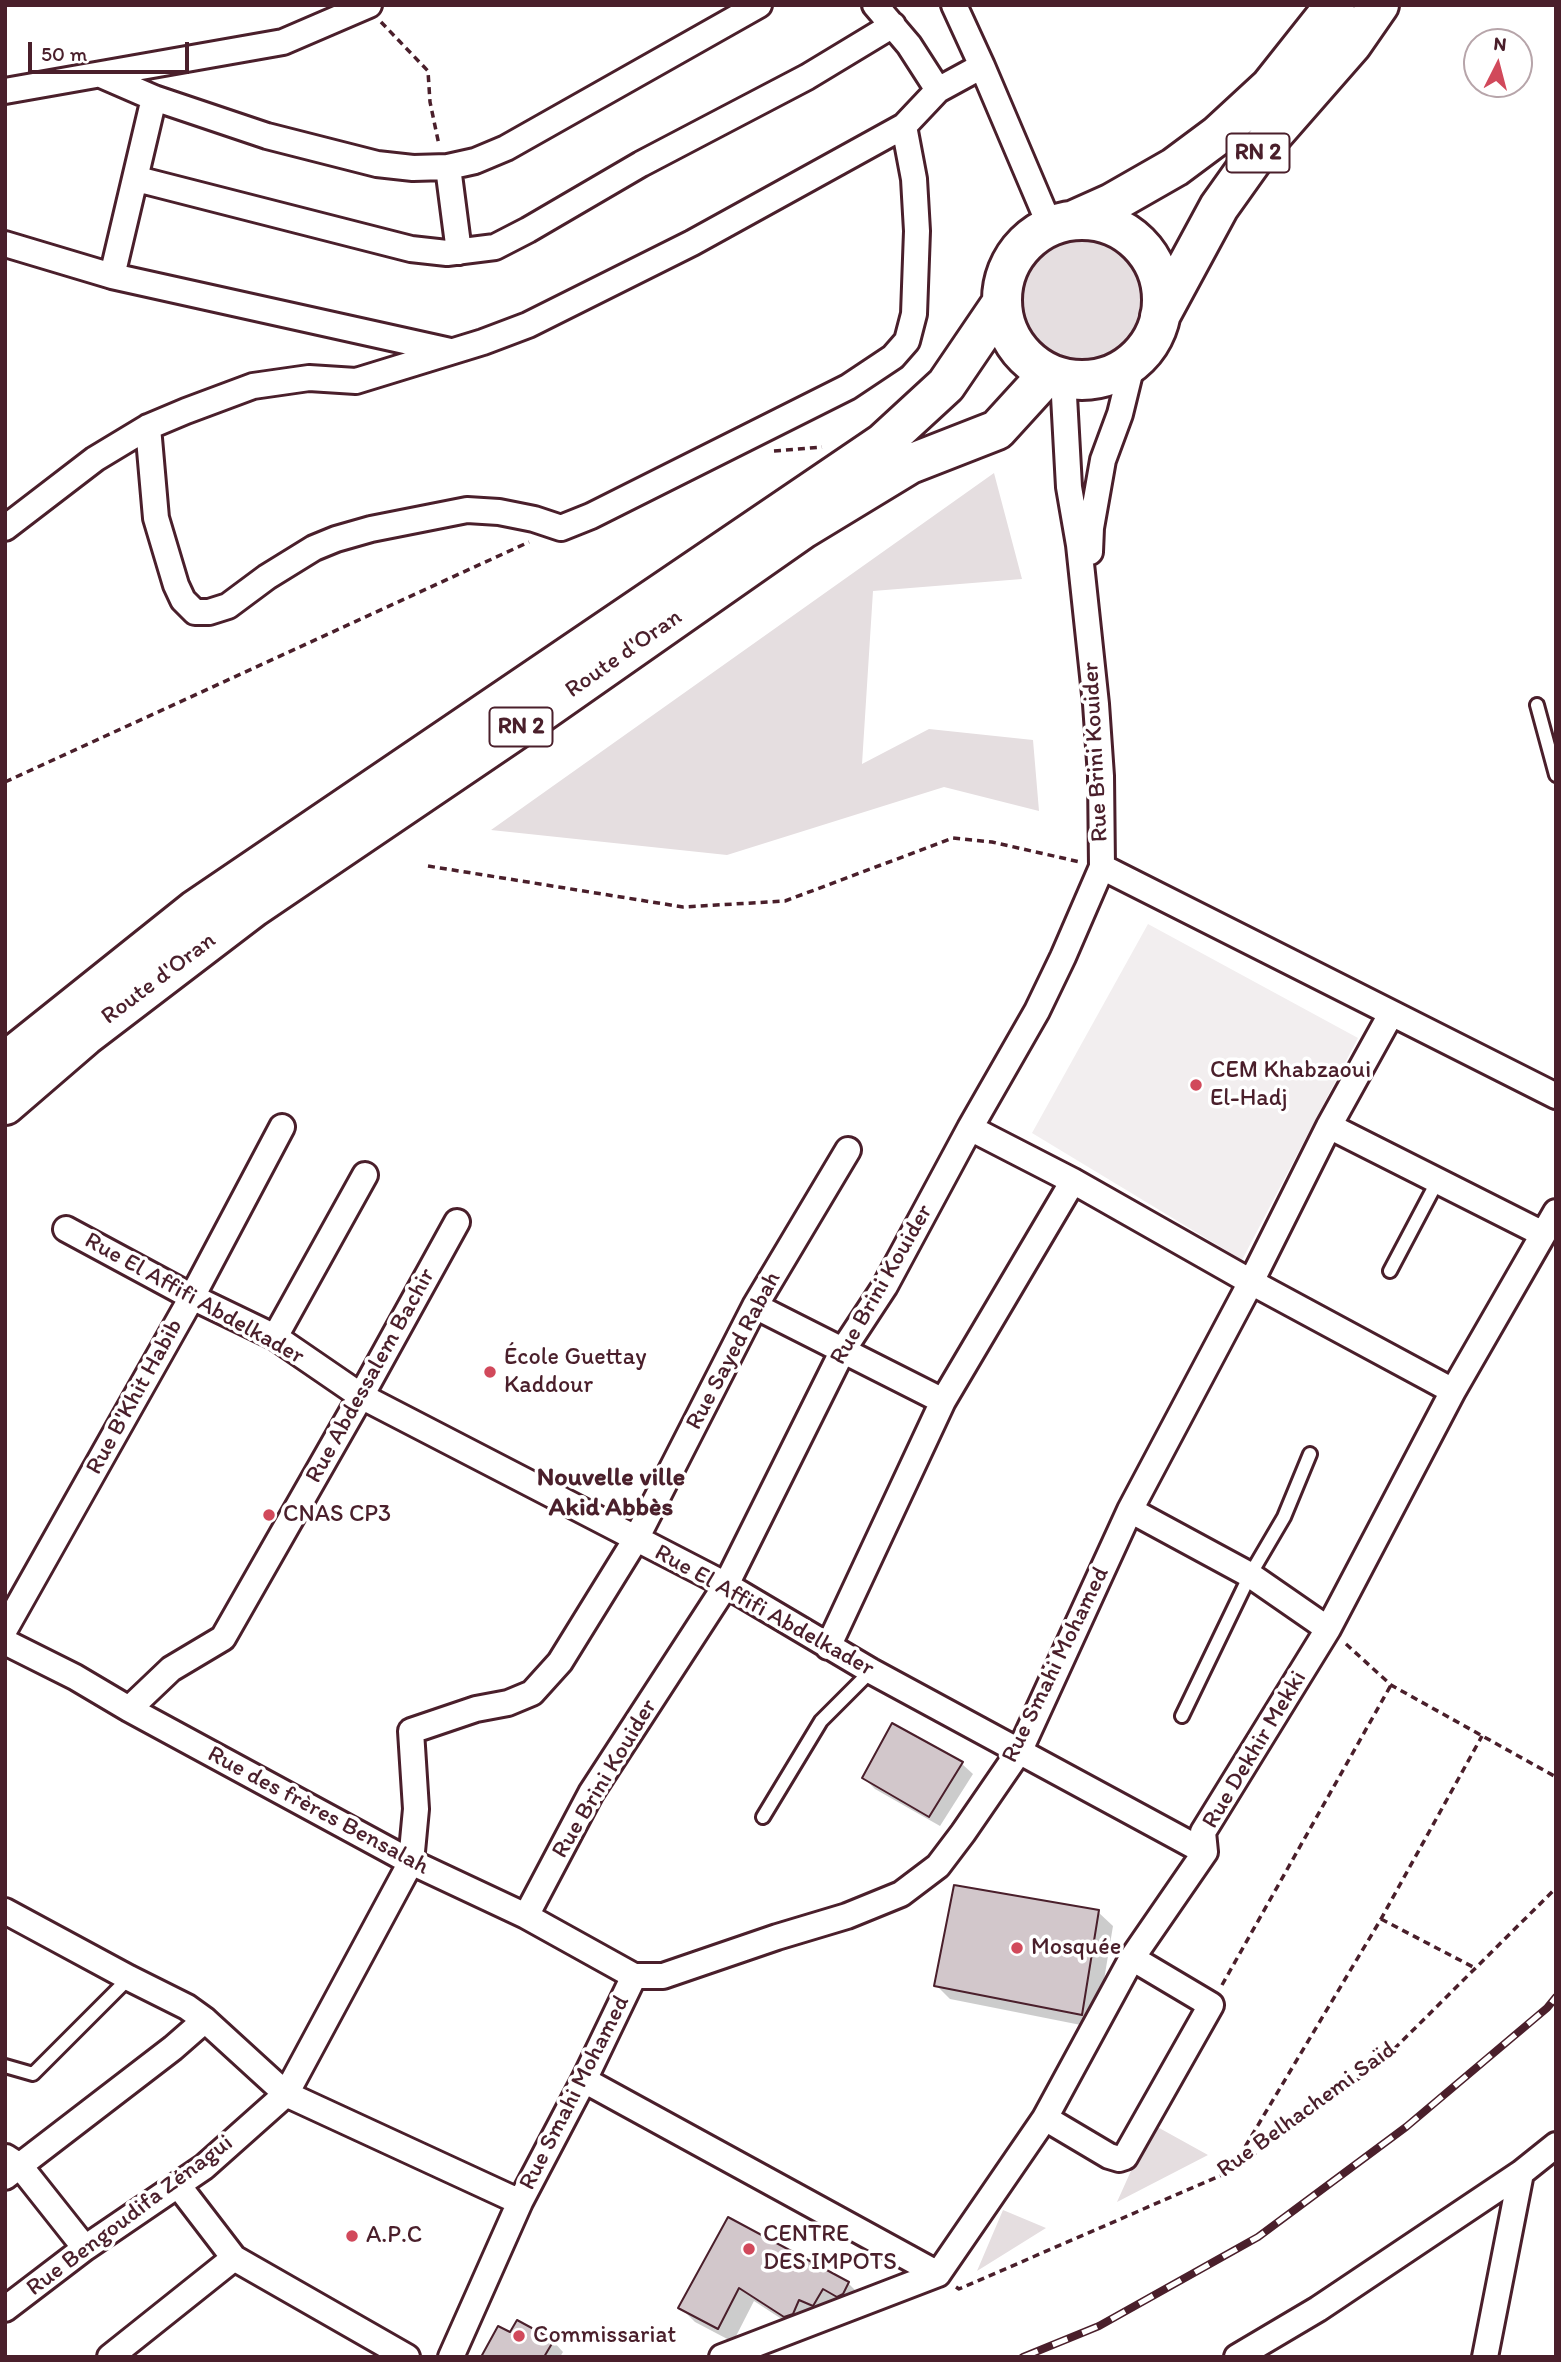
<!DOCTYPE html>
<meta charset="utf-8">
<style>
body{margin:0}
#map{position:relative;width:1561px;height:2362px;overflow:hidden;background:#fff;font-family:Itim,sans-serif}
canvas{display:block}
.frame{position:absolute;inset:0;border:7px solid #4a1f2b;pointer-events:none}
.north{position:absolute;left:1463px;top:28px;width:70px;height:70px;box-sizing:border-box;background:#fff;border:2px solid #b7a5aa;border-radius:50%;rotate:6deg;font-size:19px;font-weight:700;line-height:28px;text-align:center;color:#4a1f2b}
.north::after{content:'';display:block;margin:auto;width:24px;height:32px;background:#d1495b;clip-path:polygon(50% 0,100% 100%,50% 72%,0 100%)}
.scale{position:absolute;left:28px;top:42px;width:161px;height:32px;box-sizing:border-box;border:4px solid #4a1f2b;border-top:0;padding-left:9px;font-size:21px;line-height:24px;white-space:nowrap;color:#4a1f2b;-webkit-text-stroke:5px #fff;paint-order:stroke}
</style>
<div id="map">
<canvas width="1561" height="2362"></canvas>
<div class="frame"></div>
<div class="north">N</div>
<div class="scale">50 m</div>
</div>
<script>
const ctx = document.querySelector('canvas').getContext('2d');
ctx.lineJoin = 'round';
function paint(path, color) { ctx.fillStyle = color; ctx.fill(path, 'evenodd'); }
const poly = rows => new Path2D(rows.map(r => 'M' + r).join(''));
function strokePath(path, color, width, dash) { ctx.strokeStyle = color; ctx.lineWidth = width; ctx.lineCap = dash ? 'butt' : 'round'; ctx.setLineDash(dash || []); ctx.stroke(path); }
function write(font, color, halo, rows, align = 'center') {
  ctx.font = font + ' Itim,sans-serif'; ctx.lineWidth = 7; ctx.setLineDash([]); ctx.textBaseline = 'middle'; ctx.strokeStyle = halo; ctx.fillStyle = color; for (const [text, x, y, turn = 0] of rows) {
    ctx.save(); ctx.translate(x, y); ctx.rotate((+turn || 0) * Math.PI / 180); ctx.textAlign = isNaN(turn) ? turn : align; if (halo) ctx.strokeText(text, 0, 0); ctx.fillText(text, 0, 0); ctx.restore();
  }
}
const built = poly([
 [1148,924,1358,1038,1242,1260,1032,1133]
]);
const green = poly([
 '1016 300a65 65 0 1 1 130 0a65 65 0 1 1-130 0Z',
 [994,473,1022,579,873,591,862,764,929,729,1033,740,1039,811,944,787,727,855,491,830],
 [1152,2124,1208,2155,1117,2202],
 [1003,2210,1046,2228,977,2271]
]);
const shadow = poly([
 [892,1726,962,1764,973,1774,940,1826,875,1789,864,1778],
 [1098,1912,1113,1926,1096,2028,950,1999,936,1985],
 [728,2219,848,2283,863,2298,800,2331,754,2301,733,2342,695,2322,681,2308],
 [510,2334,553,2341,563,2352,560,2357,483,2357]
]);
const building = poly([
 [892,1723,963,1762,929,1817,862,1778,892,1723],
 [954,1885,1099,1910,1082,2015,934,1986,954,1885],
 [728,2217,849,2282,843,2294,837,2297,823,2289,813,2306,799,2300,793,2314,784,2317,739,2288,718,2329,678,2308,728,2217],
 [517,2320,554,2340,544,2357,481,2357,498,2326,510,2332,517,2320]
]);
const path = poly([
 [381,22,428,71,430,102,439,145],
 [774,451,822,447],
 [5,782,529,542],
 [428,866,683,907,785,901,953,838,992,842,1080,862],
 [1346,1644,1391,1685,1556,1777],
 [1381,1919,1475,1968],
 [1222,1985,1391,1685],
 [1233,2167,1381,1919,1482,1736],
 [956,2287,959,2289,1231,2171,1379,2064,1556,1888]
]);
const lane = poly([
 [1537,705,1556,775],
 [1390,1271,1437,1182],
 [1182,1716,1250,1575,1284,1517,1310,1454],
 [763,1817,821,1721,871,1671],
 [5,2066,33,2074,129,1978]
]);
const street = poly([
 [875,5,909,45,938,90],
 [954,5,982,66,1050,226],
 [101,75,154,98,267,136,377,164,413,168,448,167,475,161,506,148,759,5],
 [5,91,283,42,369,5],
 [448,167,459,252],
 [137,179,411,249,447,253,495,247,528,230,641,164,807,77,893,25],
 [5,244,112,276,450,351],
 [112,276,154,98],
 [148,427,156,518,176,585,183,600,195,612,209,612,228,606,267,577,314,548,336,539,371,529,467,510,499,512,534,519,561,528,591,516,848,387,893,357,907,341,914,314,917,231,914,179,904,126],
 [5,528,95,459,148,427,186,411,253,386,309,378,356,381,483,342,528,325,692,243,904,126,938,90,982,66],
 [1090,552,1091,528,1103,460,1120,414,1133,361],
 [1102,867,1556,1096],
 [1329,1126,1543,1234],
 [970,1128,1073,1181,1251,1282,1453,1391],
 [66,1229,192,1297,275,1337,361,1396,726,1585,871,1671,1205,1852],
 [755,1306,943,1401],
 [275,1337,365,1175],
 [1130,1510,1250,1575,1328,1629],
 [5,1629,192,1297,282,1127],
 [5,1642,75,1677,129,1709,411,1862,526,1916,634,1976],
 [828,1647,943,1401,1073,1181],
 [129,1709,171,1669,223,1638,361,1396,457,1222],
 [5,1911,129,1978,187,2007,205,2020,286,2094,520,2202],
 [526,1916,591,1793,726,1585,843,1350,885,1286,970,1128,1037,1011,1063,957,1102,867,1101,776,1096,704,1079,545,1069,487,1063,378],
 [584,2080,938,2274],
 [1045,2118,1109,2156,1119,2159,1125,2157,1211,2005,1132,1958],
 [6,2157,20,2166,85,2248],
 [5,2177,173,2048,205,2020],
 [178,2185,234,2258,407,2357],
 [938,2274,1045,2118,1132,1958,1205,1852,1203,1832,1328,1629,1453,1391,1556,1212],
 [5,2309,85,2248,204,2167,286,2094,411,1862,416,1809,411,1731,476,1709,508,1703,532,1693,560,1662,636,1539,755,1306,848,1150],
 [110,2357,234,2258],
 [451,2357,520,2202,584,2080,634,1976,663,1976,777,1937,847,1916,901,1894,938,1866,963,1833,1020,1750,1130,1510,1251,1282,1329,1126,1391,1014],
 [722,2357,938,2274],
 [1237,2357,1318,2309,1418,2242,1521,2173,1556,2145],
 [1485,2357,1521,2173]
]);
const primary = poly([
 [1074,220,1112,203,1175,167,1218,135,1270,87,1335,5],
 '1002 300a80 80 0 1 1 160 0a80 80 0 1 1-160 0Z',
 [1160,316,1219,207,1261,148,1352,44,1379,5],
 [5,1062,195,910,883,443,946,385,1001,304],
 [5,1105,85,1036,254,907,530,720,803,529,910,464,997,430,1049,373]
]);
const rail = poly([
 [1023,2357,1099,2326,1258,2237,1406,2127,1547,2008,1556,1997]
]);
const markers = [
 [1196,1085,7,"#d1495b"],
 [490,1372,7,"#d1495b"],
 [269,1515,7,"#d1495b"],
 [1017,1948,7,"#d1495b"],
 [352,2236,7,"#d1495b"],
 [749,2249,7,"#d1495b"],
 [519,2336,7,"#d1495b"]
];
const shields = [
 [1258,153,63],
 [521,727,63]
];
const shieldNames = [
 ["RN 2",1258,153],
 ["RN 2",521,727]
];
const streetNames = [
 ["Route d'Oran",624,654,-35],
 ["Rue Brini Kouider",1096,752,-93],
 ["Route d'Oran",159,979,-37],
 ["Rue Brini Kouider",882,1285,-60],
 ["Rue El Affifi Abdelkader",194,1299,29],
 ["Rue Sayed Rabah",734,1351,-62],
 ["Rue Abdessalem Bachir",371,1376,-61],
 ["Rue B'Khit Habib",135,1397,-61],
 ["Rue El Affifi Abdelkader",764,1611,29],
 ["Rue Smahi Mohamed",1056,1665,-64],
 ["Rue Dekhir Mekki",1255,1750,-59],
 ["Rue Brini Kouider",605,1779,-59],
 ["Rue des frères Bensalah",318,1811,28],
 ["Rue Smahi Mohamed",575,2093,-63],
 ["Rue Belhachemi Saïd",1307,2110,-36],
 ["Rue Bengoudifa Zénagui",130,2216,-37]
];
const poiNames = [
 ["CEM Khabzaoui",1210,1071],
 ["El-Hadj",1210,1099],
 ["École Guettay",504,1358],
 ["Kaddour",504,1386],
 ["CNAS CP3",283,1515],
 ["Mosquée",1031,1948],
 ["CENTRE",763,2235],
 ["DES IMPOTS",763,2263],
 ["A.P.C",366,2236],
 ["Commissariat",533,2336]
];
const neighbourhoodNames = [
 ["Nouvelle ville",611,1478],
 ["Akid Abbès",611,1508]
];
paint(built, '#f2eeef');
paint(green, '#e5dee0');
paint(shadow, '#0003');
paint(building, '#d2c7cb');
strokePath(building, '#4a1f2b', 2);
strokePath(lane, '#4a1f2b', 18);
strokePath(street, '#4a1f2b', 30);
strokePath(primary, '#4a1f2b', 44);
strokePath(path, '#4a1f2b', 3.5, [7, 5]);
strokePath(lane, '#fff', 12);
strokePath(street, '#fff', 24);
strokePath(primary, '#fff', 38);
strokePath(rail, '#4a1f2b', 8);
strokePath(rail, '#fff', 5, [16]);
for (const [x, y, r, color] of markers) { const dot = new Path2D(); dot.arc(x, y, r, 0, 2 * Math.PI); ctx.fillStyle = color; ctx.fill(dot); strokePath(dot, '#fff', 2.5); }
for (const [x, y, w] of shields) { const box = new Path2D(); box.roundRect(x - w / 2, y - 19.5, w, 39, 5); ctx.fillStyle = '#fff'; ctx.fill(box); strokePath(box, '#4a1f2b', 2); }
write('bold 23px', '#4a1f2b', null, shieldNames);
write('24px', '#4a1f2b', '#fff', streetNames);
write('24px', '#4a1f2b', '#fff', poiNames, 'left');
write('bold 26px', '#4a1f2b', '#fff', neighbourhoodNames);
</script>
